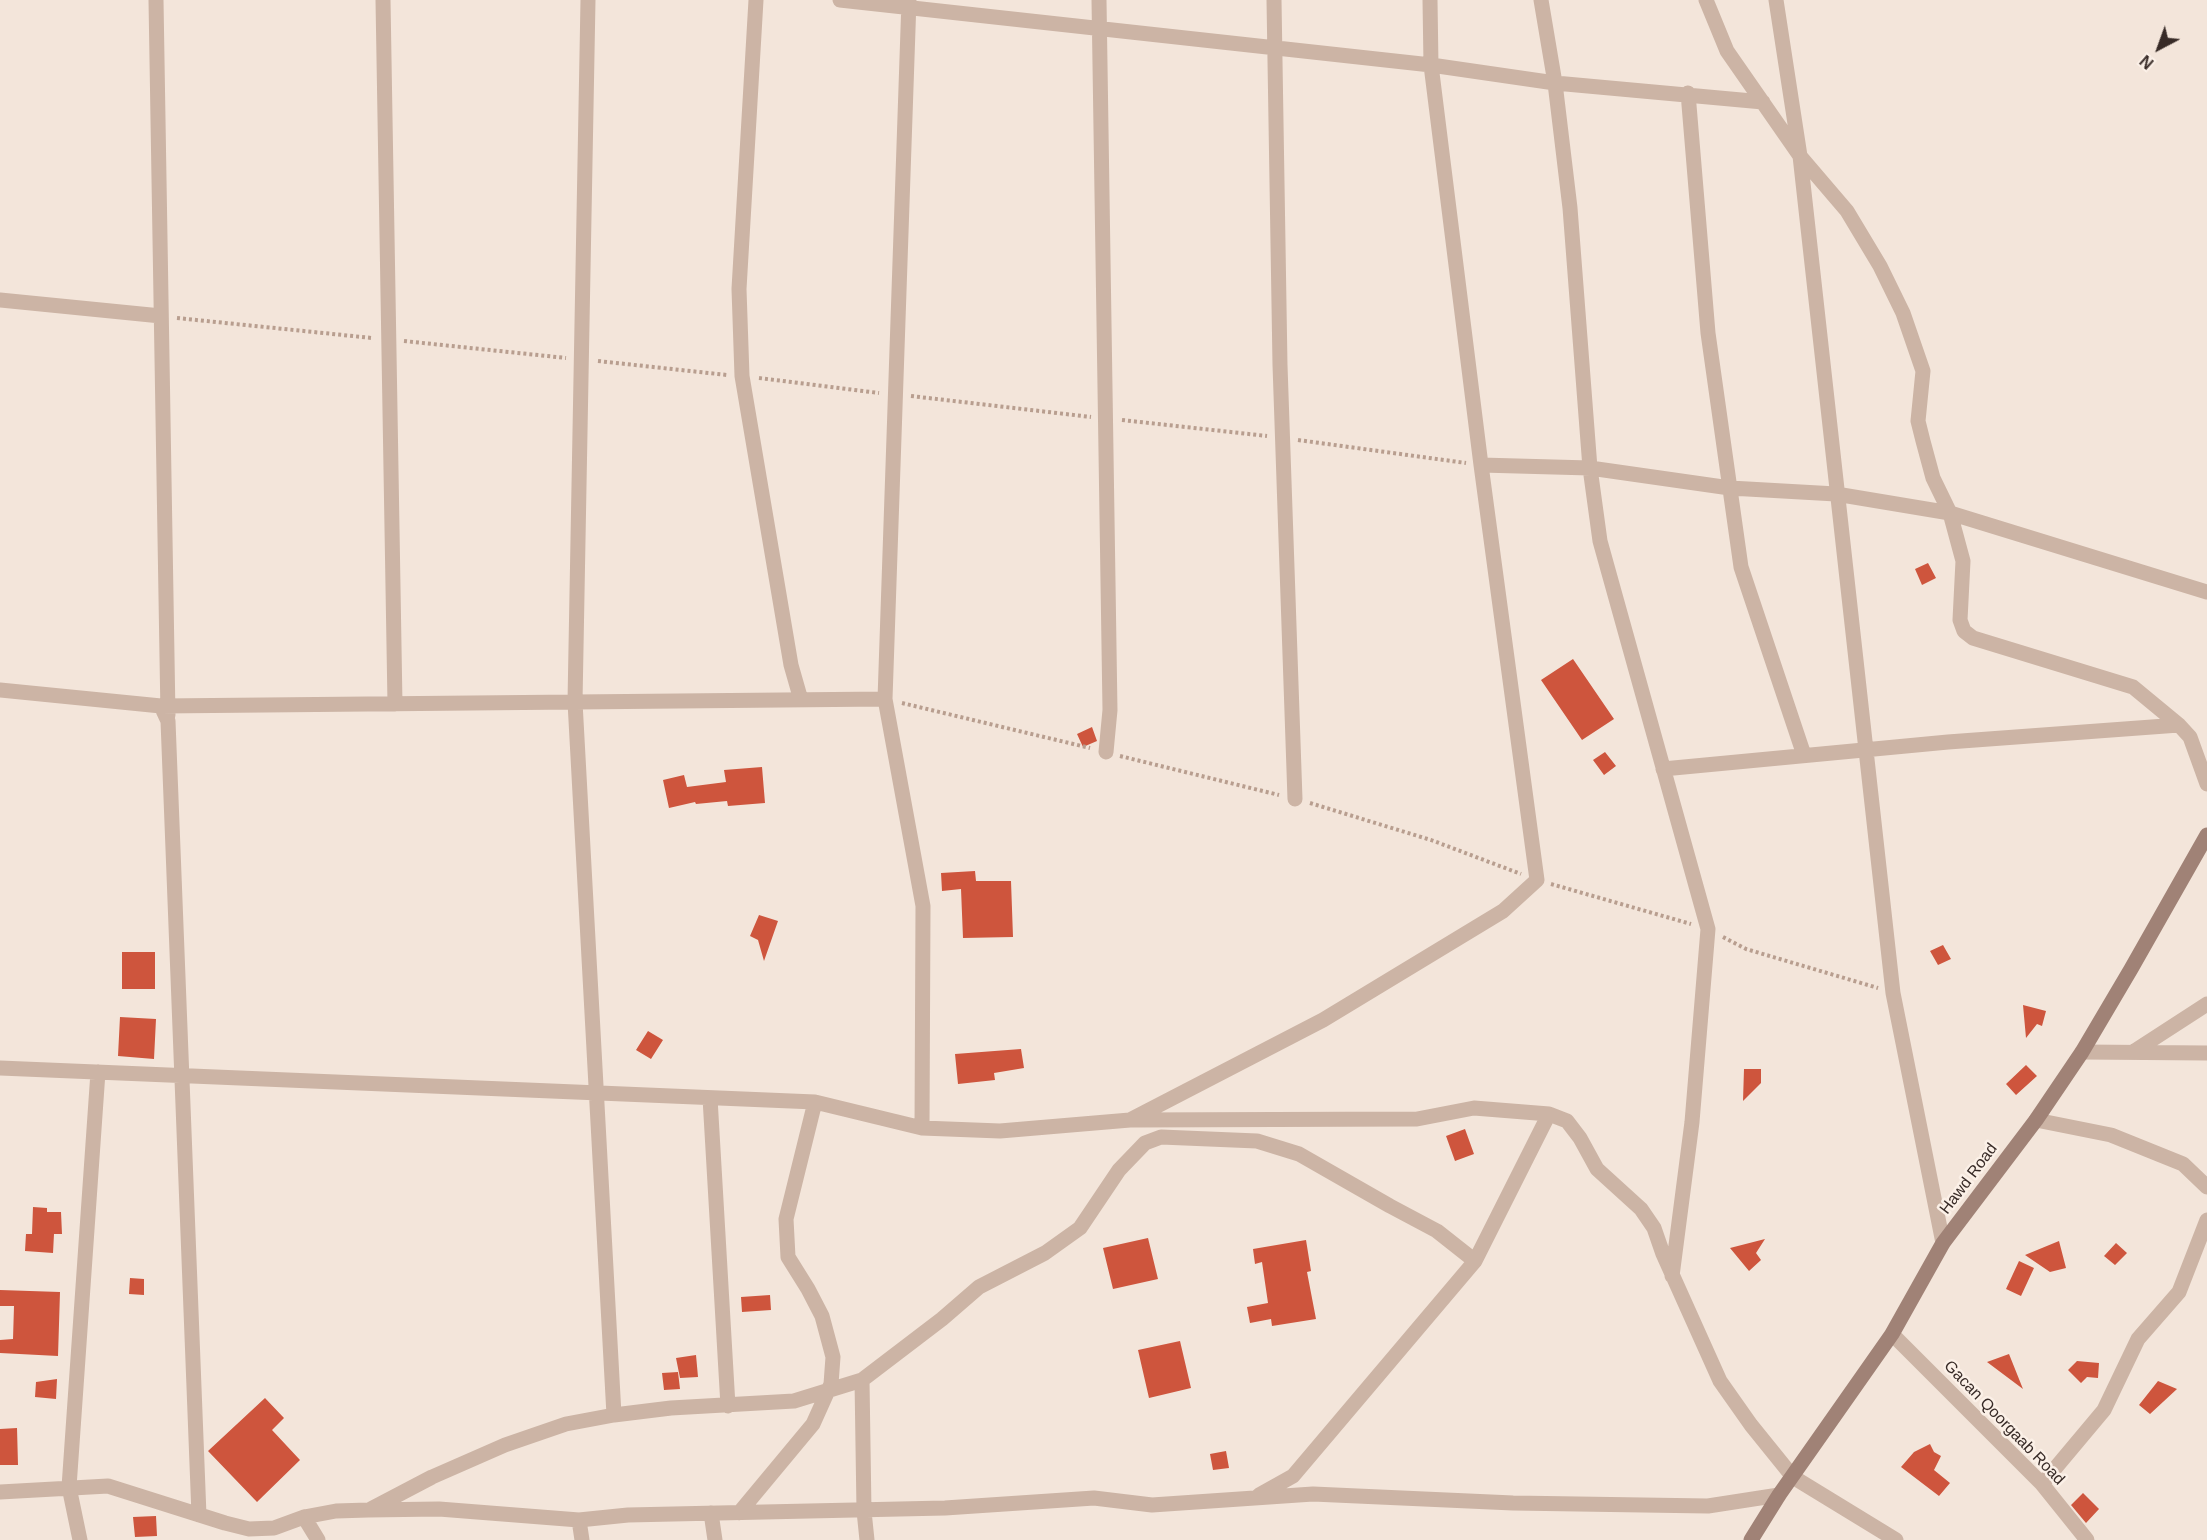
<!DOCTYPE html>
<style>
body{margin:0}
#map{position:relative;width:2207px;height:1540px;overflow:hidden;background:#f3e5da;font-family:Arial,sans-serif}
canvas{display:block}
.north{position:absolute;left:2129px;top:18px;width:60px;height:60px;-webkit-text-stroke:4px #fbf0e7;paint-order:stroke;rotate:221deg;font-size:16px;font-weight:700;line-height:24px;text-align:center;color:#382b27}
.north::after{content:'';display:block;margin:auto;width:21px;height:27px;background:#382b27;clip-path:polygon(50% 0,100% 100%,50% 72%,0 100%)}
</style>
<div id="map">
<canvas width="2207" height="1540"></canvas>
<div class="north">N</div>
</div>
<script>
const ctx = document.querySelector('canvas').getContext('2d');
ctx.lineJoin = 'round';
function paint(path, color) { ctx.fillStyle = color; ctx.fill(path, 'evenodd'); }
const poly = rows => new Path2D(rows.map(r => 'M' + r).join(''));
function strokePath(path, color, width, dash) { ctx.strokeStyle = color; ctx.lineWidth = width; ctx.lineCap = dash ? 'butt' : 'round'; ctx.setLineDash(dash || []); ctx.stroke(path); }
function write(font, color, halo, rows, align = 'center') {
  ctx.font = font + ' Arial,sans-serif'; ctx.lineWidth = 5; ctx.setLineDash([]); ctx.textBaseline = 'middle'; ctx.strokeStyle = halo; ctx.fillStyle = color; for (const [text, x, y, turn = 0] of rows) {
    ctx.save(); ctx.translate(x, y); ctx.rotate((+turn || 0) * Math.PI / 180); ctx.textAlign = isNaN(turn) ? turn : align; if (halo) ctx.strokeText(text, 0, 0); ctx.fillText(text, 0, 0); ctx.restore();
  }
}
const building = poly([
 [1928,563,1936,578,1922,585,1915,569],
 [1573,659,1614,719,1582,740,1541,680],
 [1092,727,1097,741,1083,747,1077,734],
 [1605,752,1616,766,1604,775,1593,760],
 [762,767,765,803,728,806,727,801,696,804,695,802,669,808,663,780,684,775,687,787,726,782,724,770],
 [975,871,976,881,1011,881,1013,937,963,938,961,889,942,891,941,873],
 [759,915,778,921,764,961,758,940,750,936],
 [1943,945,1951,959,1938,965,1930,951],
 [122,952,155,952,155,989,122,989],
 [2023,1005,2046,1011,2042,1026,2037,1024,2026,1038],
 [120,1017,156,1019,154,1059,118,1056],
 [648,1031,663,1040,651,1059,636,1050],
 [1021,1049,1024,1068,994,1073,995,1080,958,1084,955,1054],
 [2026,1065,2037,1076,2016,1095,2006,1084],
 [1744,1069,1761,1069,1761,1083,1743,1101],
 [1465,1129,1474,1154,1455,1161,1446,1136],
 [33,1207,47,1208,47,1212,61,1212,62,1234,54,1234,53,1253,25,1251,26,1234,32,1234],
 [1148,1238,1158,1279,1113,1289,1103,1248],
 [1765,1239,1756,1253,1761,1260,1749,1271,1730,1248],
 [1306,1240,1311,1271,1307,1272,1316,1319,1272,1326,1271,1319,1250,1323,1247,1307,1268,1303,1262,1262,1255,1264,1253,1249],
 [2059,1241,2066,1268,2050,1272,2025,1255],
 [2116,1243,2127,1253,2115,1265,2104,1256],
 [2019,1261,2034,1268,2021,1296,2006,1289],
 [130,1278,144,1279,144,1295,129,1294],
 [0,1290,60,1292,58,1356,0,1353,0,1340,13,1339,14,1306,0,1306],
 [770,1295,771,1310,742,1312,741,1297],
 [1180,1341,1191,1388,1149,1398,1138,1350],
 [2009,1354,2023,1389,1987,1362],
 [696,1355,698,1377,680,1378,676,1358],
 [2077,1361,2099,1363,2098,1378,2087,1377,2081,1383,2068,1370],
 [678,1372,680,1389,664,1390,662,1373],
 [57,1379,56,1399,35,1397,36,1382],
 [2158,1381,2177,1389,2150,1414,2139,1405],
 [265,1398,284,1418,272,1430,300,1460,257,1502,208,1451],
 [17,1428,18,1465,0,1465,0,1429],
 [1930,1444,1934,1452,1941,1456,1934,1470,1950,1483,1939,1496,1901,1467,1914,1452],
 [1226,1451,1229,1468,1213,1470,1210,1454],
 [2083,1493,2099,1509,2086,1523,2071,1505],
 [156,1516,157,1536,135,1537,133,1517]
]);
const path = poly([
 [177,318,372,338],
 [404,341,566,358],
 [598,361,727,375],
 [759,378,879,393],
 [911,396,1091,417],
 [1122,420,1267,436],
 [1298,440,1466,463],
 [902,703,1090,748],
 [1120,756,1279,795],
 [1310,803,1431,840,1521,874],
 [1551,884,1691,924],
 [1723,937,1746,949,1878,988]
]);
const street = poly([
 [156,0,168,715],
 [383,0,395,704],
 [588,0,575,702,614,1415],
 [756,0,739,289,742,376,791,665,801,700],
 [840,0,1431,65,1555,83,1763,102],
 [909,0,885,699,923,906,922,1128],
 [1099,0,1110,710,1106,752],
 [1274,0,1280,365,1295,799],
 [1541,0,1555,83,1570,208,1590,468,1600,541,1708,929,1692,1122,1672,1276],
 [1706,0,1727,51,1800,156,1847,211,1880,266,1903,313,1923,371,1918,421,1923,441,1933,478,1950,513,1963,561,1960,620,1964,631,1973,638,2133,687,2179,725,2190,737,2207,784],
 [1776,0,1800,156,1893,993,1943,1243],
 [1688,93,1708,333,1741,567,1804,755],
 [0,300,161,316],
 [1481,465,1590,468,1730,488,1836,494,1950,513,2207,592],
 [0,690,161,706,168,721,199,1515],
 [161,706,885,699],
 [1663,769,1948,742,2179,725],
 [2082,1052,2207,1053],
 [2133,1052,2207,1004],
 [0,1068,815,1102,922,1128,1000,1131,1130,1120,1323,1020,1503,911,1537,880,1481,465,1431,65,1430,0],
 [710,1098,728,1406],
 [1133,1120,1417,1119,1474,1108,1549,1114,1567,1121,1580,1138,1597,1169,1641,1209,1654,1228,1663,1254,1720,1381,1751,1425,1793,1477,1896,1540],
 [2036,1120,2111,1135,2183,1164,2207,1187],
 [1892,1334,2042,1484,2087,1540],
 [862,1380,864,1511,867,1540],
 [2042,1484,2104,1410,2138,1339,2179,1292,2207,1220],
 [0,1492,108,1486,225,1523,249,1529,274,1528,304,1517,336,1511,368,1510,439,1509,579,1520,628,1515,945,1508,1094,1498,1152,1505,1313,1494,1513,1503,1708,1506,1779,1495],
 [1259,1495,1293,1476,1475,1261,1549,1114],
 [371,1509,432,1477,505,1445,566,1424,614,1415,671,1408,794,1401,862,1380,942,1319,979,1287,1045,1253,1080,1228,1119,1170,1145,1143,1161,1137,1257,1141,1299,1154,1390,1206,1437,1231,1475,1261],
 [711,1513,715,1540],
 [739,1513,813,1424,831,1384,833,1357,822,1316,808,1289,788,1257,786,1219,815,1102],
 [304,1517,318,1540],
 [579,1520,582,1540],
 [80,1540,69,1487,98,1072]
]);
const secondary = poly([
 [1751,1540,1779,1495,1892,1334,1943,1243,2036,1120,2082,1052,2131,969,2207,835]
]);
const streetNames = [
 ["Hawd Road",1969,1179,-53],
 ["Gacan Qoorgaab Road",2004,1423,46]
];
paint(building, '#ce553d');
strokePath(path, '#b89e8f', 4, [3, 3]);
strokePath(street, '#ccb4a5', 15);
strokePath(secondary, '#a08276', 15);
write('16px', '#382b27', '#fbf0e7', streetNames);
</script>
